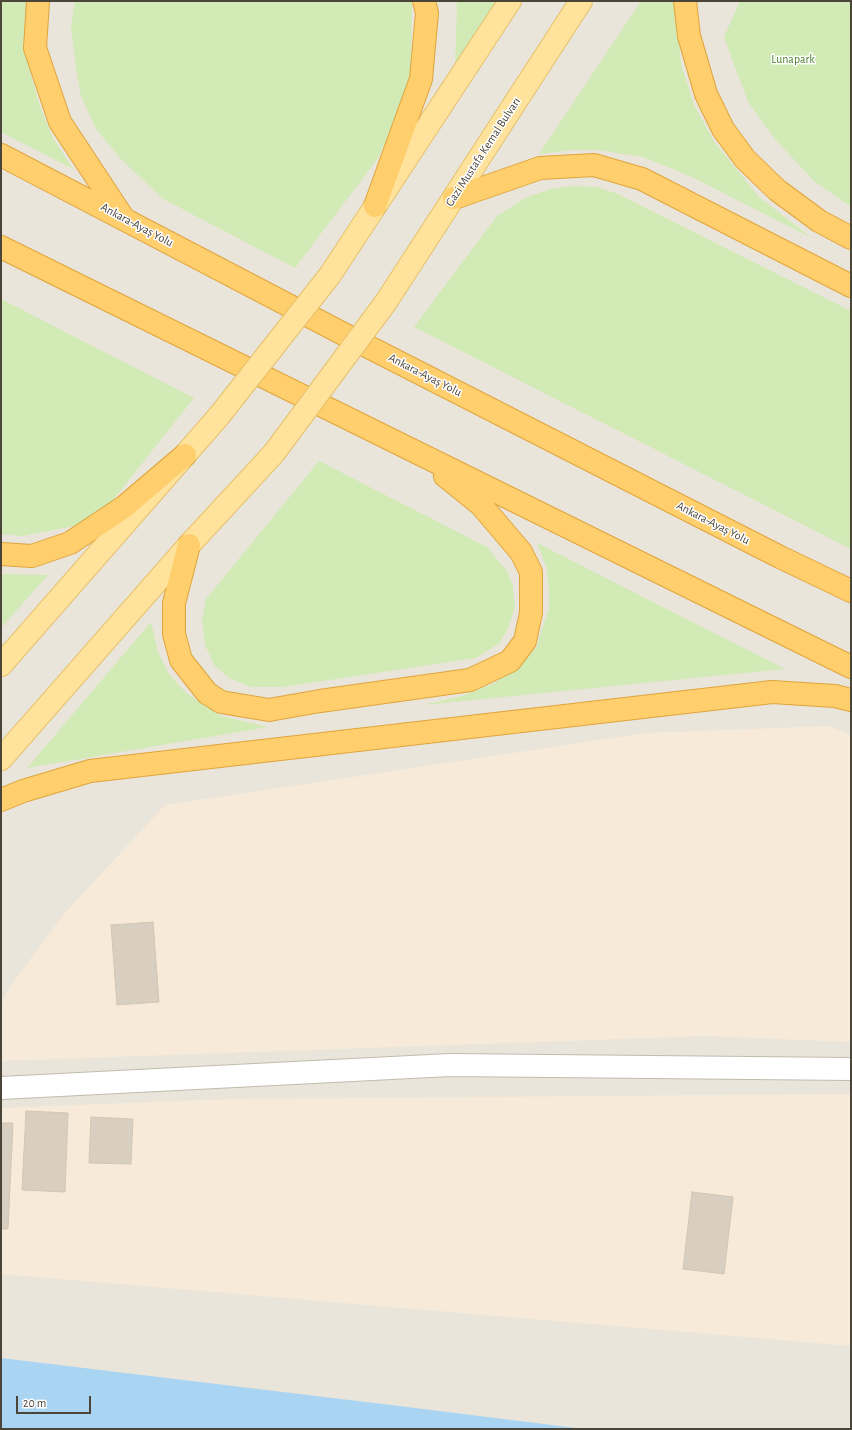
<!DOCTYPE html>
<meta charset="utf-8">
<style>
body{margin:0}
#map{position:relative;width:852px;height:1430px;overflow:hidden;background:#f6f3ec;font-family:"Alegreya Sans",sans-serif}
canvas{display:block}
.frame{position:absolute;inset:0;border:2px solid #4b4439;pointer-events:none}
.scale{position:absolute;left:16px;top:1396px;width:75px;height:18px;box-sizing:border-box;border:2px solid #4b4439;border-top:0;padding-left:5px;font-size:12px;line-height:14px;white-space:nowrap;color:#4b4439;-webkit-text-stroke:3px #fff;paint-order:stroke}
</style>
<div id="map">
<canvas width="852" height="1430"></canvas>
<div class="frame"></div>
<div class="scale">20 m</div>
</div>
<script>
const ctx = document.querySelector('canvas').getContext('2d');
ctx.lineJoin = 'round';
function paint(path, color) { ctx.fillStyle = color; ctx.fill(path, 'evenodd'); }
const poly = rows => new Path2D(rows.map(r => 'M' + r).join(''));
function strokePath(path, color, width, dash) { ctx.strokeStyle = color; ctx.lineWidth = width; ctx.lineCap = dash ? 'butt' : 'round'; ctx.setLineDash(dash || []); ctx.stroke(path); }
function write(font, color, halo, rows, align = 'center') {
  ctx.font = font + ' "Alegreya Sans",sans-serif'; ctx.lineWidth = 3; ctx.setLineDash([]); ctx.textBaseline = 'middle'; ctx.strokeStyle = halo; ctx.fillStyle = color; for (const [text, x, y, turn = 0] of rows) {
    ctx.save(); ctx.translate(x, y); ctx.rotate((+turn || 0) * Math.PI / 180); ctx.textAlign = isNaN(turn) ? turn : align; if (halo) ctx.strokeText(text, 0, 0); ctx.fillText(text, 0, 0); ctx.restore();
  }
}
const residential = poly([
 [1,1,851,1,851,1429,1,1429]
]);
const commercial = poly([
 [829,726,851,735,851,1042,706,1036,1,1061,1,1004,9,988,63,915,165,805,646,733],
 [851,1094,851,1346,1,1274,1,1108,229,1099]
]);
const green = poly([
 [1,1,26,1,28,64,39,104,53,138,73,169,1,132],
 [75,1,412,1,411,76,402,107,378,158,295,268,163,199,121,159,96,129,81,96,76,69,71,25],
 [456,1,498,1,455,67,457,8],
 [641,1,674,1,681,64,694,105,715,143,759,197,812,238,692,177,643,157,598,150,570,150,539,154],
 [740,1,851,1,851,207,814,181,774,138,748,102,724,37],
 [573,186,597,187,618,194,851,311,851,549,414,327,497,216,527,197,551,189],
 [1,299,194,398,105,510,79,525,23,536,1,534],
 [319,461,487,547,507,571,513,586,515,607,509,626,500,643,476,658,283,687,251,687,229,678,214,665,205,645,202,621,206,599],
 [537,543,785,669,423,705,462,696,495,683,536,648,549,608,549,587,546,566],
 [1,574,48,575,1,628],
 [151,622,158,652,169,674,185,692,221,716,268,727,27,768]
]);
const water = poly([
 [1,1358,399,1406,584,1429,1,1429]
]);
const building = poly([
 [153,922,159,1002,117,1005,111,925,153,922],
 [26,1111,68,1113,65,1192,22,1190,26,1111],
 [91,1117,133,1119,131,1164,89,1163,91,1117],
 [1,1123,13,1123,8,1229,1,1229,1,1123],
 [692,1192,733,1197,724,1274,683,1269,692,1192]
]);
const minor = poly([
 [1,1088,450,1065,851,1069]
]);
const major = poly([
 [330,275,510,1],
 [386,302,581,1],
 [1,665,219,416],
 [1,759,189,545,274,453]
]);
const highway = poly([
 [38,1,35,48,60,122,122,216],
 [685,1,689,36,706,94,723,129,745,159,777,190,819,221,851,238],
 [1,155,353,339,780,557,851,591],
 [454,198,540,168,594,165,642,179,851,286],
 [375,206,421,79,427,13,424,1],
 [1,247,851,667],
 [189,545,174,603,174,634,181,660,207,693,221,702,269,710,320,701,470,680,510,661,525,641,531,613,531,572,521,552,481,505,445,476],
 [1,554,32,556,70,543,124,507,185,455],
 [1,800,23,791,90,771,772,692,835,696,851,700]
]);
const majorBridge = poly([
 [219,416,330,275],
 [274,453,386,302]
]);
const parkNames = [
 ["Lunapark",793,59]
];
const streetNames = [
 ["Gazi Mustafa Kemal Bulvarı",483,152,-57],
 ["Ankara-Ayaş Yolu",137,225,28],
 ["Ankara-Ayaş Yolu",425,375,27],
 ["Ankara-Ayaş Yolu",713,523,27]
];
paint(residential, '#eae5da');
paint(commercial, '#f7ead8');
paint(green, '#d2eab5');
paint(water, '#a9d4f2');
paint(building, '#d8cfc1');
strokePath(building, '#d3c7b4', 1);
strokePath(minor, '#c2bbae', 24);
strokePath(major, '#e6c16a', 24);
strokePath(highway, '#e0a43c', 24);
strokePath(minor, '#fff', 22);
strokePath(major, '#ffe39c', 22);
strokePath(highway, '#ffcf6e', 22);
strokePath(majorBridge, '#e6c16a', 24, []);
strokePath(majorBridge, '#ffe39c', 22);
write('12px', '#4a7f2a', '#fff', parkNames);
write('12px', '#4b4439', '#fff', streetNames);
</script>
